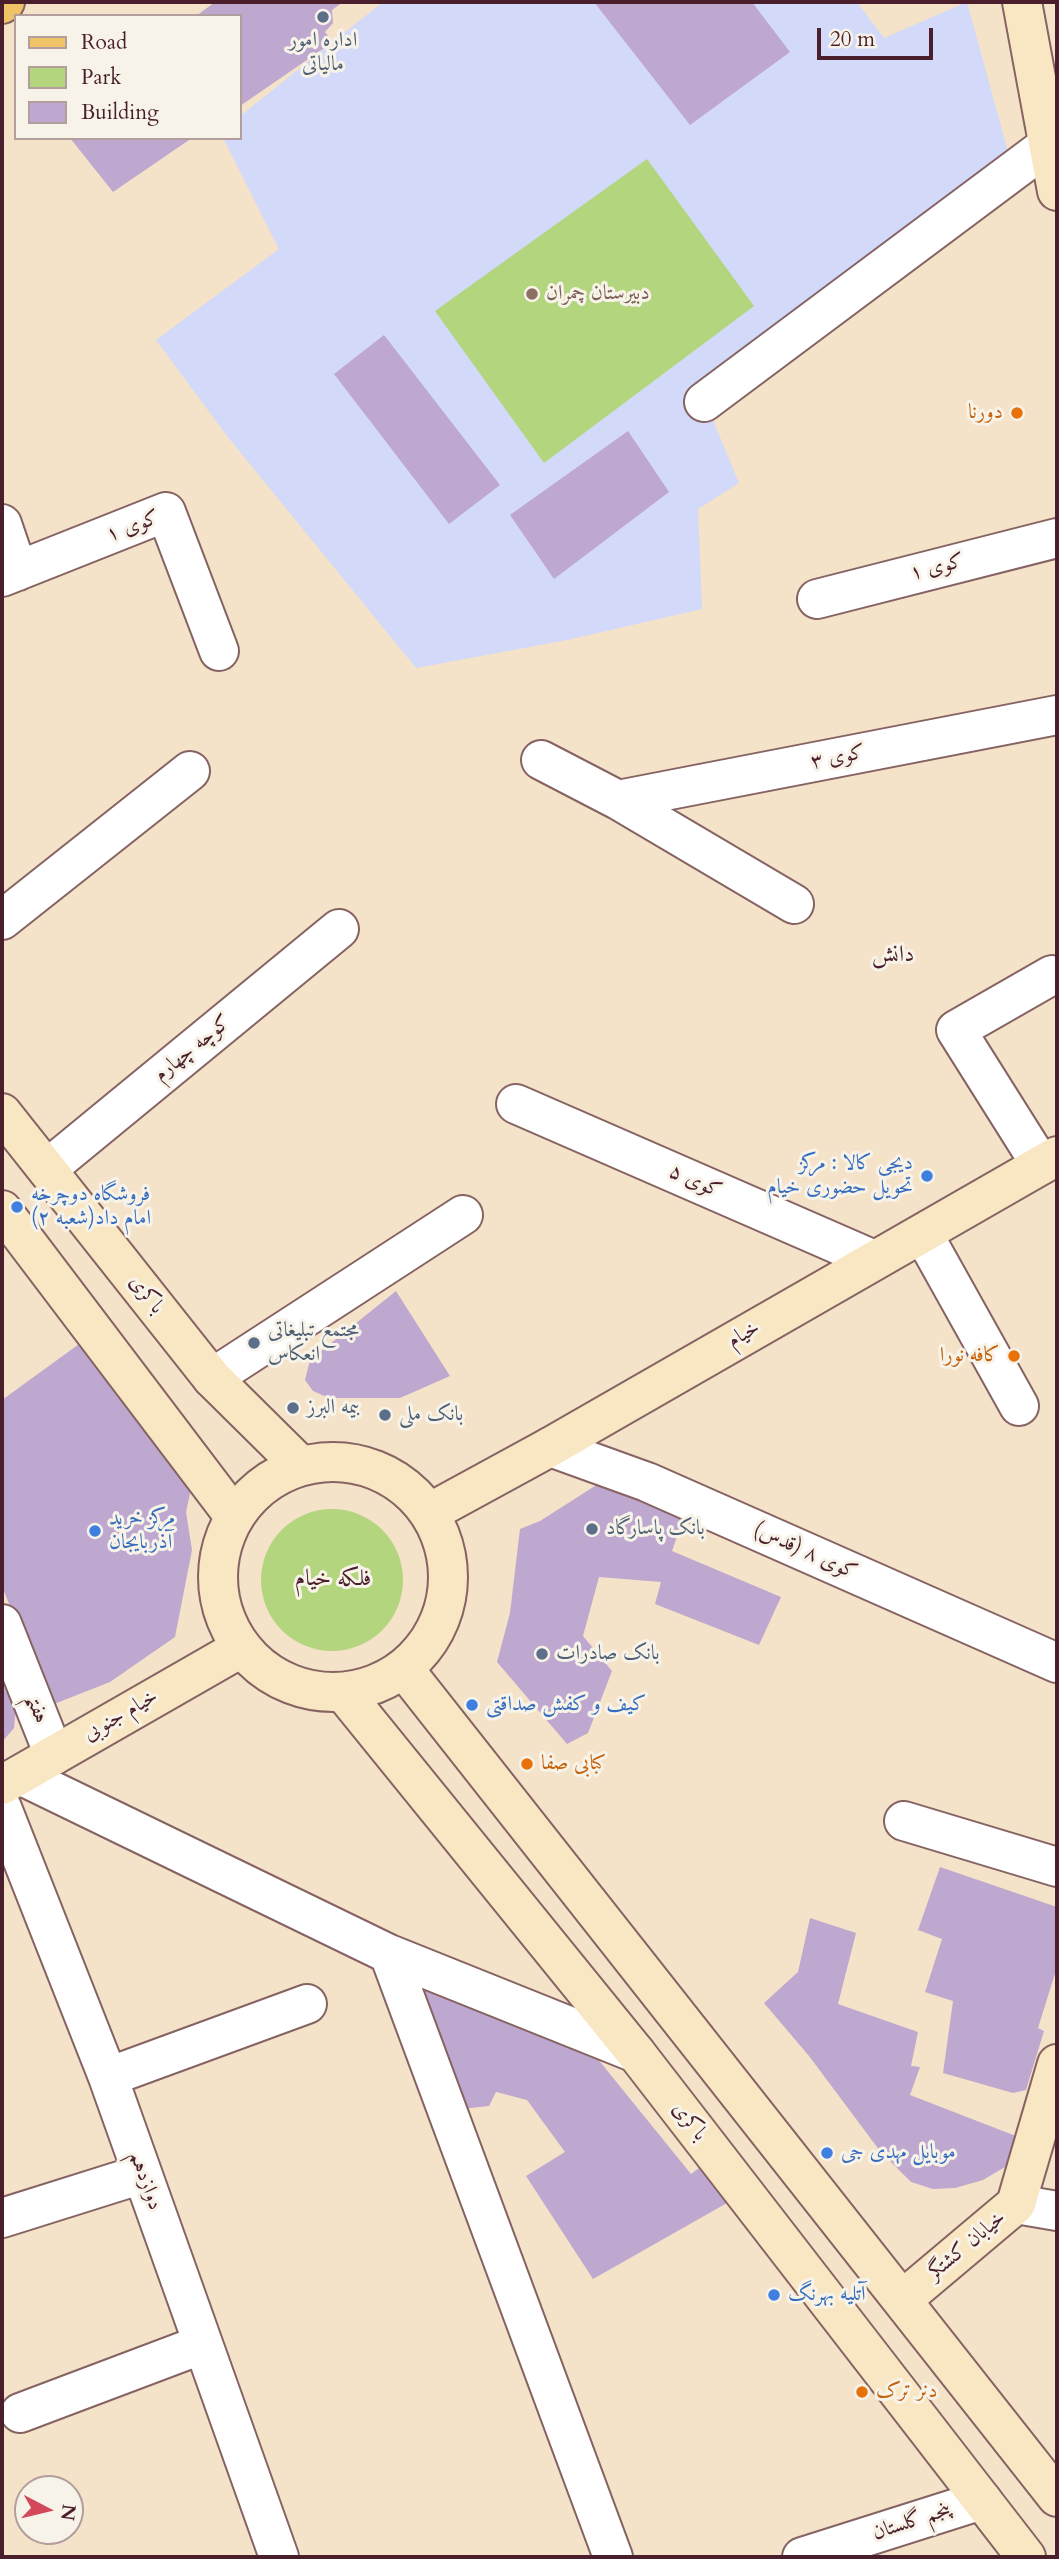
<!DOCTYPE html>
<meta charset="utf-8">
<style>
body{margin:0}
#map{position:relative;width:1059px;height:2559px;overflow:hidden;background:#f4e2c9;font-family:Cardo,serif}
canvas{display:block}
.frame{position:absolute;inset:0;border:4px solid #4a1f2b;pointer-events:none}
.legend{position:absolute;left:14px;top:14px;width:228px;height:126px;box-sizing:border-box;background:#f7f3e8;border:2px solid #b29e9c;margin:0;padding:9px 12px;list-style:none;font-size:21px;color:#4a1f2b}
.legend li{display:flex;align-items:center;gap:14px;height:35px}
.legend b{width:35px;border:2px solid #b29e9c}
.north{position:absolute;left:14px;top:2475px;width:70px;height:70px;box-sizing:border-box;background:#f7f3e8;border:2px solid #b29e9c;border-radius:50%;rotate:97deg;font-size:19px;font-weight:700;line-height:28px;text-align:center;color:#4a1f2b}
.north::after{content:'';display:block;margin:auto;width:24px;height:32px;background:#d1495b;clip-path:polygon(50% 0,100% 100%,50% 72%,0 100%)}
.scale{position:absolute;left:817px;top:28px;width:116px;height:32px;box-sizing:border-box;border:4px solid #4a1f2b;border-top:0;padding-left:9px;font-size:21px;line-height:24px;white-space:nowrap;color:#4a1f2b;-webkit-text-stroke:5px #f7f3e8;paint-order:stroke}
</style>
<div id="map">
<canvas width="1059" height="2559"></canvas>
<div class="frame"></div>
<ul class="legend">
<li><b style="height:9px;background:#f0c369"></b>Road</li>
<li><b style="height:19px;background:#b3d57d"></b>Park</li>
<li><b style="height:19px;background:#bfa8cf"></b>Building</li>
</ul>
<div class="north">N</div>
<div class="scale">20 m</div>
</div>
<script>
const ctx = document.querySelector('canvas').getContext('2d');
ctx.lineJoin = 'round';
function paint(path, color) { ctx.fillStyle = color; ctx.fill(path, 'evenodd'); }
const poly = rows => new Path2D(rows.map(r => 'M' + r).join(''));
function strokePath(path, color, width, dash) { ctx.strokeStyle = color; ctx.lineWidth = width; ctx.lineCap = dash ? 'butt' : 'round'; ctx.setLineDash(dash || []); ctx.stroke(path); }
function write(font, color, halo, rows, align = 'center') {
  ctx.font = font + ' Cardo,Amiri,serif'; ctx.lineWidth = 6; ctx.setLineDash([]); ctx.textBaseline = 'middle'; ctx.strokeStyle = halo; ctx.fillStyle = color; for (const [text, x, y, turn = 0] of rows) {
    ctx.save(); ctx.translate(x, y); ctx.rotate((+turn || 0) * Math.PI / 180); ctx.textAlign = isNaN(turn) ? turn : align; if (halo) ctx.strokeText(text, 0, 0); ctx.fillText(text, 0, 0); ctx.restore();
  }
}
const built = poly([
 [383,2,857,2,884,38,967,2,1013,170,705,401,739,483,698,509,702,609,567,640,416,668,227,436,156,340,279,249,223,138,240,138,240,116]
]);
const green = poly([
 [647,159,754,306,544,463,435,311],
 '261 1580a71 71 0 1 1 142 0a71 71 0 1 1-142 0Z'
]);
const building = poly([
 [215,2,343,2,332,10,333,23,325,32,333,42,240,106,240,16,196,16],
 [594,2,752,2,790,52,690,125],
 [70,138,192,138,113,192],
 [384,335,500,485,449,524,334,374],
 [628,431,669,492,554,579,510,515],
 [396,1291,450,1376,400,1398,329,1398,313,1391,305,1380,310,1360],
 [86,1339,193,1480,186,1512,192,1550,175,1637,110,1682,49,1706,2,1586,2,1400],
 [609,1477,688,1505,672,1551,781,1597,759,1645,655,1604,661,1582,599,1577,583,1636,612,1671,588,1733,567,1744,497,1662,510,1613,520,1529,540,1521],
 [2,1682,6,1692,11,1691,16,1706,14,1728,2,1742],
 [940,1867,1057,1907,1057,1967,1038,2028,1044,2031,1026,2090,1013,2093,943,2073,953,2001,925,1992,942,1939,918,1930],
 [810,1918,856,1933,838,2004,918,2032,911,2066,920,2067,910,2095,1021,2138,1005,2167,983,2180,955,2188,933,2189,911,2182,880,2151,809,2056,764,2003,798,1972],
 [417,1980,584,2042,691,2174,699,2168,727,2203,593,2279,526,2176,565,2152,527,2100,496,2092,489,2106,461,2109]
]);
const street = poly([
 [704,402,1048,145],
 [2,524,18,571],
 [2,577,166,512,219,651],
 [817,599,1057,538],
 [541,760,618,800,794,904],
 [618,800,1057,715],
 [2,920,190,771],
 [516,1104,874,1260],
 [1041,1165,956,1030,1052,975],
 [47,1169,339,929],
 [923,1234,1019,1406],
 [212,1378,463,1215],
 [550,1447,647,1482,1057,1663],
 [2,1624,54,1755],
 [20,1775,389,1954,636,2053],
 [2,1808,108,2077,279,2557],
 [904,1821,1057,1867],
 [389,1954,613,2557],
 [108,2077,307,2004],
 [1016,2204,1057,2211],
 [2,2218,142,2174],
 [20,2413,203,2344],
 [802,2557,982,2500]
]);
const secondary = poly([
 [1022,2,1057,191],
 [2,1113,212,1378,301,1466],
 [2,1210,234,1516],
 '218 1577a115 115 0 1 1 230 0a115 115 0 1 1-230 0Z',
 [429,1513,550,1447,1057,1156],
 [404,1669,1057,2497],
 [344,1693,636,2053,1026,2557],
 [2,1785,241,1648],
 [902,2300,1016,2204,1057,2064]
]);
const primary = poly([
 [2,4,5,2]
]);
const markers = [
 [323,17,7,"#5c6f8a"],
 [532,294,7,"#8d6e63"],
 [1017,413,7,"#e8710a"],
 [927,1176,7,"#3f7fe0"],
 [17,1207,7,"#3f7fe0"],
 [254,1343,7,"#5c6f8a"],
 [1014,1356,7,"#e8710a"],
 [293,1408,7,"#5c6f8a"],
 [385,1415,7,"#5c6f8a"],
 [592,1529,7,"#5c6f8a"],
 [95,1531,7,"#3f7fe0"],
 [542,1654,7,"#5c6f8a"],
 [472,1705,7,"#3f7fe0"],
 [527,1764,7,"#e8710a"],
 [827,2153,7,"#3f7fe0"],
 [774,2295,7,"#3f7fe0"],
 [862,2392,7,"#e8710a"]
];
const serviceNames = [
 ["اداره امور",323,41,"center"],
 ["مالیاتی",323,65,"center"],
 ["مجتمع تبلیغاتی",268,1331],
 ["انعکاس",268,1355],
 ["بیمه البرز",307,1408],
 ["بانک ملی",399,1415],
 ["بانک پاسارگاد",606,1529],
 ["بانک صادرات",556,1654]
];
const educationNames = [
 ["دبیرستان چمران",546,294]
];
const foodNames = [
 ["دورنا",1003,413],
 ["کافه نورا",1000,1356],
 ["کبابی صفا",541,1764,"left"],
 ["دنر ترک",876,2392,"left"]
];
const streetNames = [
 ["کوی ۱",133,527,-20],
 ["کوی ۱",937,568,-14],
 ["کوی ۳",838,758,-11],
 ["کوچه چهارم",193,1049,-39],
 ["کوی ۵",695,1182,24],
 ["باکری",146,1295,52],
 ["خیام",744,1335,-30],
 ["کوی ۸ (قدس)",805,1552,24],
 ["هفتم",36,1709,68],
 ["خیام جنوبی",121,1716,-30],
 ["باکری",689,2122,52],
 ["دوازدهم",145,2181,70],
 ["خیابان کشتگر",967,2246,-40],
 ["پنجم گلستان",912,2522,-18]
];
const shopNames = [
 ["دیجی کالا : مرکز",913,1164,"right"],
 ["تحویل حضوری خیام",913,1188,"right"],
 ["فروشگاه دوچرخه",31,1195],
 ["امام داد(شعبه ۲)",31,1219],
 ["مرکز خرید",109,1519],
 ["آذربایجان",109,1543],
 ["کیف و کفش صداقتی",486,1705],
 ["موبایل مهدی جی",841,2153],
 ["آتلیه بهرنگ",788,2295]
];
const neighbourhoodNames = [
 ["دانش",893,956],
 ["فلکه خیام",333,1580]
];
paint(built, '#d2d9f9');
paint(green, '#b3d57d');
paint(building, '#bfa8cf');
strokePath(street, '#866362', 42);
strokePath(secondary, '#866362', 42);
strokePath(primary, '#866362', 42);
strokePath(street, '#fff', 38);
strokePath(secondary, '#f9e7c3', 38);
strokePath(primary, '#f0c369', 38);
for (const [x, y, r, color] of markers) { const dot = new Path2D(); dot.arc(x, y, r, 0, 2 * Math.PI); ctx.fillStyle = color; ctx.fill(dot); strokePath(dot, '#f7f3e8', 2.5); }
write('21px', '#4e5e75', '#f7f3e8', serviceNames, 'left');
write('21px', '#785e54', '#f7f3e8', educationNames, 'left');
write('21px', '#c56008', '#f7f3e8', foodNames, 'right');
write('21px', '#4a1f2b', '#f7f3e8', streetNames);
write('21px', '#366cbe', '#f7f3e8', shopNames, 'left');
write('23px', '#4a1f2b', '#f7f3e8', neighbourhoodNames);
</script>
